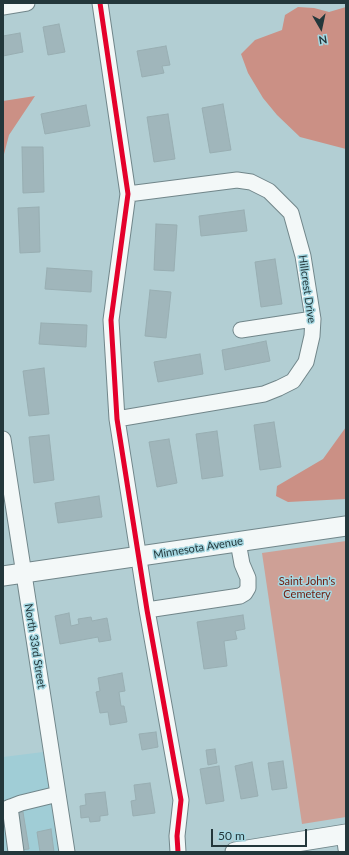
<!DOCTYPE html>
<style>
body{margin:0}
#map{position:relative;width:349px;height:855px;overflow:hidden;background:#b2ced3;font-family:Lato,sans-serif}
canvas{display:block}
.frame{position:absolute;inset:0;border:4px solid #23373b;pointer-events:none}
.north{position:absolute;left:301px;top:8px;width:40px;height:40px;-webkit-text-stroke:3px #a5d7e1;paint-order:stroke;rotate:171deg;font-size:11px;font-weight:700;line-height:16px;text-align:center;color:#23373b}
.north::after{content:'';display:block;margin:auto;width:14px;height:18px;background:#23373b;clip-path:polygon(50% 0,100% 100%,50% 72%,0 100%)}
.scale{position:absolute;left:211px;top:829px;width:96px;height:18px;box-sizing:border-box;border:2px solid #23373b;border-top:0;padding-left:5px;font-size:12px;line-height:14px;white-space:nowrap;color:#23373b;-webkit-text-stroke:3px #a5d7e1;paint-order:stroke}
</style>
<div id="map">
<canvas width="349" height="855"></canvas>
<div class="frame"></div>
<div class="north">N</div>
<div class="scale">50 m</div>
</div>
<script>
const ctx = document.querySelector('canvas').getContext('2d');
ctx.lineJoin = 'round';
function paint(path, color) { ctx.fillStyle = color; ctx.fill(path, 'evenodd'); }
const poly = rows => new Path2D(rows.map(r => 'M' + r).join(''));
function strokePath(path, color, width, dash) { ctx.strokeStyle = color; ctx.lineWidth = width; ctx.lineCap = dash ? 'butt' : 'round'; ctx.setLineDash(dash || []); ctx.stroke(path); }
function write(font, color, halo, rows, align = 'center') {
  ctx.font = font + ' Lato,sans-serif'; ctx.lineWidth = 3; ctx.setLineDash([]); ctx.textBaseline = 'middle'; ctx.strokeStyle = halo; ctx.fillStyle = color; for (const [text, x, y, turn = 0] of rows) {
    ctx.save(); ctx.translate(x, y); ctx.rotate((+turn || 0) * Math.PI / 180); ctx.textAlign = isNaN(turn) ? turn : align; if (halo) ctx.strokeText(text, 0, 0); ctx.fillText(text, 0, 0); ctx.restore();
  }
}
const built = poly([
 [43,752,59,852,3,852,3,757]
]);
const green = poly([
 [346,541,346,817,302,824,262,553]
]);
const forest = poly([
 [298,7,314,8,329,12,346,7,346,149,300,137,277,115,263,98,248,73,241,54,255,40,282,30,285,15],
 [35,96,9,135,3,158,3,101],
 [346,427,346,499,288,502,276,496,277,486,323,459]
]);
const building = poly([
 [59,24,65,52,48,55,43,27,59,24],
 [20,33,23,52,3,56,3,36,20,33],
 [166,46,170,65,162,66,164,73,142,77,137,51,166,46],
 [223,104,231,150,210,153,202,108,223,104],
 [86,105,90,126,45,134,41,114,86,105],
 [168,114,175,159,154,162,147,117,168,114],
 [22,147,43,147,44,192,23,193,22,147],
 [39,207,40,252,20,253,18,208,39,207],
 [244,210,247,231,201,236,199,216,244,210],
 [156,224,177,225,174,271,154,270,156,224],
 [275,259,282,304,261,307,255,262,275,259],
 [47,268,92,271,91,292,45,289,47,268],
 [150,290,171,292,166,338,145,336,150,290],
 [41,323,87,325,86,347,39,344,41,323],
 [266,341,270,361,225,370,222,350,266,341],
 [200,354,203,374,158,382,154,362,200,354],
 [44,368,49,414,29,416,23,371,44,368],
 [274,422,281,467,260,470,254,425,274,422],
 [217,431,223,476,202,479,196,434,217,431],
 [49,435,54,480,34,483,29,437,49,435],
 [169,439,177,483,157,487,149,442,169,439],
 [99,496,102,517,58,523,55,503,99,496],
 [69,613,71,626,79,624,78,619,91,617,92,621,107,618,111,640,99,642,98,637,60,644,55,616,69,613],
 [243,615,245,629,235,631,237,639,224,641,227,666,204,669,197,622,243,615],
 [122,673,125,691,119,692,121,706,124,706,127,722,110,725,108,712,100,713,96,692,100,691,98,678,122,673],
 [156,732,158,747,142,750,139,734,156,732],
 [215,749,217,763,208,765,206,750,215,749],
 [283,761,287,788,272,790,268,763,283,761],
 [252,762,258,796,241,799,235,766,252,762],
 [219,766,224,801,206,804,200,769,219,766],
 [150,783,155,813,133,816,131,801,136,800,134,785,150,783],
 [105,792,108,815,100,816,100,821,90,822,89,817,81,818,80,806,86,805,85,794,105,792],
 [23,812,29,849,20,850,15,813,23,812],
 [51,829,54,852,40,852,37,832,51,829]
]);
const minor = poly([
 [100,3,128,194,111,320,117,419,147,610,181,800,177,836,178,852],
 [3,7,27,3],
 [241,330,313,319],
 [117,419,264,394,279,388,293,381,306,362,312,336,313,319,303,256,291,213,269,191,251,182,237,180,128,194],
 [3,439,67,852],
 [147,610,240,596,245,593,248,588,248,578,242,564,238,542],
 [10,807,16,852],
 [3,810,21,803,58,794],
 [344,834,346,849]
]);
const major = poly([
 [3,576,346,526],
 [235,852,346,834]
]);
const bus1 = poly([
 [100,3,128,194,111,320,117,419,147,610,181,800,177,836,178,852]
]);
const streetNames = [
 ["Hillcrest Drive",307,289,82],
 ["Minnesota Avenue",198,548,-9],
 ["North 33rd Street",35,646,81]
];
const parkNames = [
 ["Saint John's",307,581],
 ["Cemetery",307,594]
];
paint(built, '#a0cdd6');
paint(green, '#cea096');
paint(forest, '#cb9085');
paint(building, '#a0b6bb');
strokePath(building, '#98aeb2', 1);
strokePath(minor, '#71868a', 17);
strokePath(major, '#71868a', 21);
strokePath(minor, '#f3f8f8', 15);
strokePath(major, '#f3f8f8', 19);
strokePath(bus1, '#e4002b', 5);
write('11px', '#23373b', '#a5d7e1', streetNames);
write('11px', '#6f1b0d', '#a5d7e1', parkNames);
</script>
